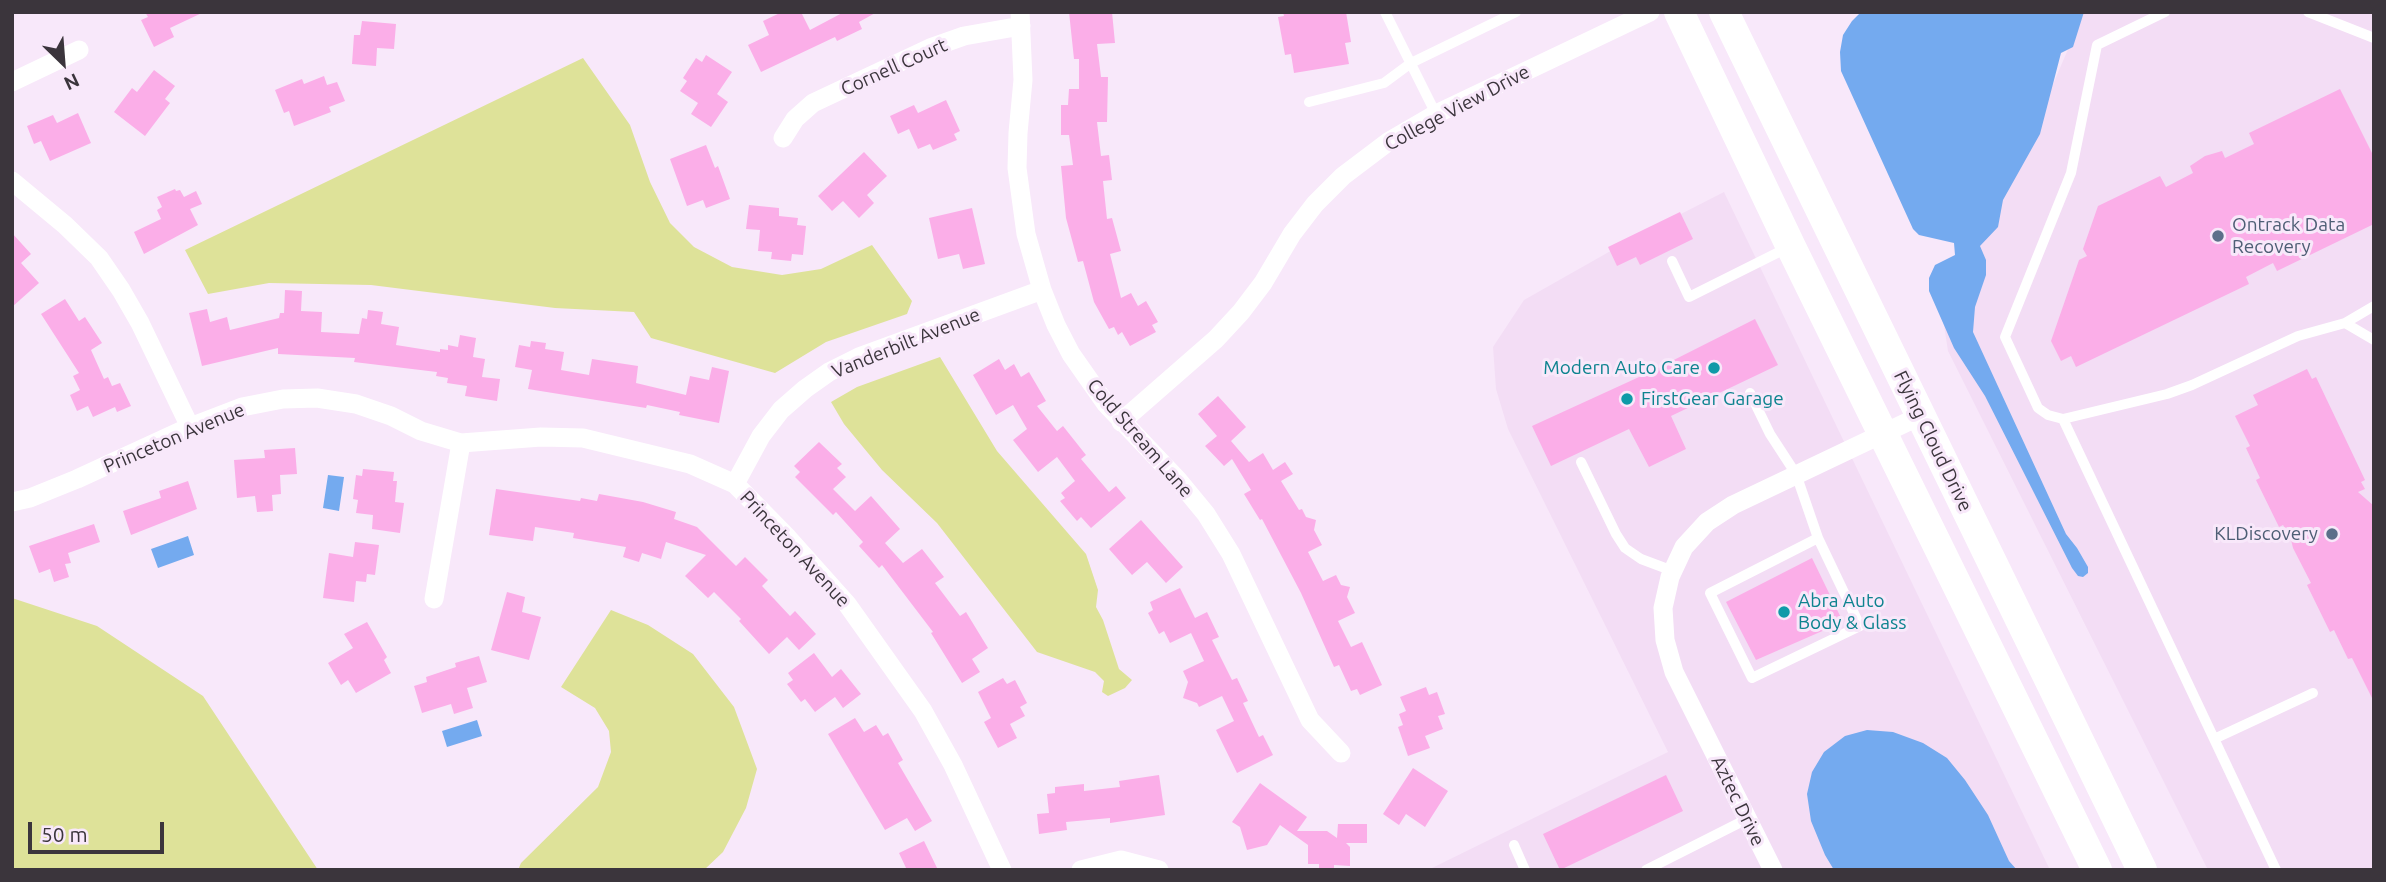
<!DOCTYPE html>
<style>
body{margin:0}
#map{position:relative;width:2386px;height:882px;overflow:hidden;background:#f8e8fa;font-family:Ubuntu,sans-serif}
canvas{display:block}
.frame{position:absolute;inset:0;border:14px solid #3b353c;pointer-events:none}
.north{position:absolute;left:28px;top:28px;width:70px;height:70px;-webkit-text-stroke:5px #f8e8fa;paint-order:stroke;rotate:155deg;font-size:19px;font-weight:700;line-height:28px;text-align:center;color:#3b353c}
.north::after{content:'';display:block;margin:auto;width:24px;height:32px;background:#3b353c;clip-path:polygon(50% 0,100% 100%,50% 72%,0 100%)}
.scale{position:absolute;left:28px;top:822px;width:136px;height:32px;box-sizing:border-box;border:4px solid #3b353c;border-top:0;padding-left:9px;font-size:21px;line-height:24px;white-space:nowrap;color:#3b353c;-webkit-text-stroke:5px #f8e8fa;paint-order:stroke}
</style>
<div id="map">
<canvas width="2386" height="882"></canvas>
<div class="frame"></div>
<div class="north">N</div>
<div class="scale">50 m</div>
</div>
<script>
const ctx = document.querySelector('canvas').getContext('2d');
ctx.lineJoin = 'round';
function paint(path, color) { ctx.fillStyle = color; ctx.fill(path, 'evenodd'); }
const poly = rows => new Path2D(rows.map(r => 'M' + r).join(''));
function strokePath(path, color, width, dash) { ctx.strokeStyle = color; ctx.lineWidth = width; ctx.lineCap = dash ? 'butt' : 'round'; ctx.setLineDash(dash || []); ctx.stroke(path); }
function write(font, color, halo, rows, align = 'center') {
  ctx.font = font + ' Ubuntu,sans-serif'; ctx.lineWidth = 6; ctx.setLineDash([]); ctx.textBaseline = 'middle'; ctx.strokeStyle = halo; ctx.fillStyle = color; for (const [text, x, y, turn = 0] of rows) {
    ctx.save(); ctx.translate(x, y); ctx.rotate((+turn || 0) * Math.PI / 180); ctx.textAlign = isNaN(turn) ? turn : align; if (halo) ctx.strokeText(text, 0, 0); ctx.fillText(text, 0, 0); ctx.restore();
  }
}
const built = poly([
 [2084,12,2374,12,2374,870,2208,870,1948,351,1942,312,2054,82],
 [1724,192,2050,870,1430,869,1668,752,1508,429,1496,389,1493,347,1524,300,1630,240]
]);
const green = poly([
 [583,58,630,125,650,182,670,223,694,247,732,267,782,275,821,269,872,245,912,301,907,314,826,342,775,373,651,338,634,312,555,308,371,285,269,283,208,294,185,250],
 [940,357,997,451,1086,554,1098,590,1096,607,1103,620,1119,669,1132,680,1125,688,1108,696,1102,692,1104,681,1095,672,1037,652,937,523,882,470,844,424,831,402,857,387],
 [12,598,97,626,203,696,318,870,12,870],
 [611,610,648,625,693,654,734,707,757,769,746,808,723,852,704,870,518,870,521,863,598,787,611,752,609,731,595,708,561,687]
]);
const water = poly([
 [1861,12,2084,12,2073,47,2061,53,2040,134,2003,200,1998,227,1980,246,1986,260,1986,275,1975,307,1973,332,2066,534,2077,548,2088,567,2088,573,2083,577,2078,576,2072,568,1985,396,1954,348,1929,291,1929,278,1935,265,1955,255,1954,243,1919,235,1913,229,1841,71,1840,52,1843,35,1852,21],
 [328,475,344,477,339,511,323,508],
 [188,536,194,555,158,568,151,549],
 [477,720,482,736,447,747,442,731],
 [1867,730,1893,732,1923,743,1947,758,1965,780,1988,815,2009,861,2017,870,1834,870,1825,855,1811,821,1807,794,1812,772,1824,752,1845,736]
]);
const building = poly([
 [145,12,204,12,170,28,174,37,154,47,141,20,148,17],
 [782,12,801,12,810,30,844,12,877,12,859,22,862,29,837,41,835,37,761,72,748,45,769,35,763,21],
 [1069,12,1112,12,1115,43,1097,44,1101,77,1108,77,1107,122,1097,122,1101,156,1109,155,1112,180,1103,181,1107,219,1112,218,1121,251,1110,254,1121,298,1131,293,1138,306,1146,301,1158,322,1152,325,1156,332,1130,346,1122,332,1118,335,1114,327,1109,329,1094,302,1083,261,1078,262,1066,218,1061,166,1073,165,1069,135,1061,135,1061,105,1068,105,1069,89,1079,89,1079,59,1074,59],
 [1283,12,1346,12,1351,42,1345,43,1349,64,1294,73,1291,54,1285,55,1278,17,1284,16],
 [362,21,396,24,394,49,377,48,376,66,352,64,354,35,360,35],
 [706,55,732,72,717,94,728,102,711,127,691,114,698,103,680,91,687,81,683,78,696,58,702,62],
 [154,70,175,86,165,99,170,103,145,136,114,112,132,88,137,92],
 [324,76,327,85,337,82,345,101,329,107,331,112,294,126,289,111,284,113,275,90,302,79,304,84],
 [2340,89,2374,157,2374,224,2277,271,2273,263,2246,277,2249,284,2076,367,2071,356,2061,361,2051,341,2079,260,2087,256,2083,249,2098,206,2160,176,2166,187,2193,173,2190,166,2205,156,2222,151,2225,158,2254,144,2249,133],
 [946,100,960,131,954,134,957,140,933,150,930,144,918,149,909,129,898,134,890,116,914,105,918,113],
 [78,113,91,143,50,161,41,141,34,144,27,126,53,115,57,123],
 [706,145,715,168,718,166,730,199,706,208,703,200,687,206,670,159],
 [864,152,887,176,867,195,874,203,859,218,843,201,832,211,818,196],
 [175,189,176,191,180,190,184,197,196,191,202,204,190,209,198,225,144,254,134,232,161,219,157,210,162,207,157,197],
 [749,205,779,208,779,216,798,218,797,225,806,226,803,255,792,254,791,261,771,259,772,252,758,251,760,230,746,229],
 [972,208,985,264,963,269,959,254,938,259,929,218],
 [1680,212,1693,239,1640,265,1636,257,1617,266,1608,247],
 [12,233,31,254,21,263,39,283,12,307],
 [285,290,302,291,301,311,322,312,321,332,359,334,362,318,367,319,368,310,383,312,381,324,399,327,396,345,440,352,440,349,448,350,448,345,458,347,460,335,476,338,473,357,485,359,482,377,500,379,497,401,465,396,467,386,447,383,448,378,436,376,437,372,354,362,355,358,278,354,278,348,202,366,189,313,207,309,210,322,227,317,230,330,279,318,280,313,284,313],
 [65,299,79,321,85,317,102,343,91,350,104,379,108,377,112,386,120,383,131,406,117,412,115,407,93,417,88,406,77,411,70,395,80,390,73,376,79,373,41,314],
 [1755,319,1778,365,1671,416,1686,449,1649,467,1629,429,1551,466,1532,426,1650,372],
 [531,341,546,343,545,349,564,352,561,370,589,375,592,359,638,366,636,383,686,395,690,376,709,380,712,367,729,371,719,423,679,415,680,412,647,405,646,408,528,389,532,370,515,367,519,345,530,347],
 [999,359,1005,370,1014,364,1021,377,1029,372,1046,401,1037,406,1057,431,1063,426,1086,455,1081,459,1109,492,1116,486,1126,498,1091,528,1081,517,1077,521,1060,501,1065,498,1061,493,1075,481,1057,457,1038,472,1013,440,1027,429,1013,405,996,415,973,375],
 [2307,369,2312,379,2316,377,2365,480,2361,482,2365,489,2358,492,2374,506,2374,702,2352,658,2348,659,2334,630,2330,632,2307,585,2311,583,2293,548,2288,527,2285,528,2283,525,2279,527,2256,480,2260,478,2246,448,2250,446,2235,416,2258,405,2253,395],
 [1218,396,1246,427,1231,441,1249,462,1263,453,1273,470,1285,462,1293,474,1281,481,1299,510,1302,509,1306,517,1316,520,1314,530,1322,545,1308,552,1323,581,1336,575,1341,585,1350,587,1347,597,1355,613,1338,621,1351,647,1362,642,1382,685,1360,695,1357,689,1351,691,1339,665,1334,667,1301,593,1262,519,1260,520,1244,494,1251,490,1232,459,1224,466,1205,446,1217,436,1198,414],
 [819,442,842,464,837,468,846,477,833,489,855,511,871,496,900,529,885,543,903,563,922,549,944,577,935,583,960,616,966,612,988,648,972,659,980,672,962,683,931,633,933,632,882,565,879,568,859,546,863,542,836,512,833,515,795,477,800,472,794,466],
 [295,448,297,474,280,475,281,494,272,495,273,511,257,512,255,496,237,498,234,460,265,458,264,450],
 [363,469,394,472,393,481,397,481,395,502,404,503,400,533,372,529,373,515,356,513,358,500,353,499,356,475,362,476],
 [188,481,197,509,131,535,123,511,161,498,159,491],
 [496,489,580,501,581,498,597,501,599,494,643,502,676,512,674,519,697,527,736,566,745,557,768,580,762,586,790,616,795,611,816,634,799,650,787,637,769,654,739,621,741,619,714,592,708,598,685,576,706,555,666,542,661,559,642,553,639,562,623,557,626,547,573,538,574,533,535,527,533,541,489,535],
 [1141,520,1183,567,1166,583,1147,562,1132,575,1109,549],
 [94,524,100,542,68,553,71,563,65,564,69,577,54,582,50,569,39,573,29,546],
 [355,542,379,545,375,575,367,574,366,582,356,581,354,602,323,598,329,553,353,557],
 [1812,558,1843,622,1756,660,1726,602],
 [1180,588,1195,618,1207,612,1219,637,1212,640,1232,680,1237,678,1248,701,1243,703,1259,737,1263,735,1273,755,1237,773,1216,730,1234,721,1222,696,1199,707,1197,703,1183,698,1188,682,1183,671,1204,661,1191,633,1170,643,1164,631,1159,634,1148,613,1153,610,1150,602],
 [507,592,525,597,522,612,541,617,529,660,491,650],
 [367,622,387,657,384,660,391,673,356,693,348,680,341,685,328,663,353,648,344,634],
 [814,653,832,677,841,669,861,694,843,708,835,697,815,712,805,699,801,702,787,684,793,680,788,673],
 [479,656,487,682,467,688,473,708,454,714,451,704,422,713,414,686,427,682,426,677,456,667,455,663],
 [1003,678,1007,684,1015,680,1027,703,1020,707,1025,716,1010,724,1017,738,998,748,984,722,991,718,978,692],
 [1426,687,1429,695,1437,692,1445,714,1438,716,1443,729,1425,736,1430,748,1408,756,1398,727,1403,725,1399,714,1406,711,1400,697],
 [855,718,864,732,876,725,883,736,888,733,903,760,898,763,932,821,915,831,907,818,885,830,828,734],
 [1413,768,1448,791,1425,827,1406,814,1399,825,1383,814],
 [1159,775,1165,815,1110,823,1110,818,1066,822,1067,830,1039,834,1037,814,1049,813,1047,794,1055,793,1055,787,1084,784,1084,791,1120,787,1119,781],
 [1666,775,1683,811,1560,870,1543,834],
 [1260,783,1307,817,1297,831,1327,831,1337,838,1338,824,1367,824,1367,843,1346,843,1350,847,1350,866,1334,865,1334,870,1319,870,1319,864,1308,864,1308,845,1280,825,1267,845,1247,850,1240,827,1232,822],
 [924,841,938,870,907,870,899,853]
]);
const lane = poly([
 [1385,12,1436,114],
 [2165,12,2097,45,2071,173,2005,337,2038,408,2048,415,2063,419,2276,870],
 [2308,12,2374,38],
 [1309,102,1384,83,1411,63,1516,12],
 [1672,261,1689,297,1787,248],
 [2345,323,2374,340],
 [1750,393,1770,434,1796,474,1818,538,1860,626,1752,678,1710,593,1818,538],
 [2063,419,2167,394,2192,385,2298,336,2345,323,2374,306],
 [1581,462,1616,534,1625,548,1641,559,1673,571],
 [2214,739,2313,693],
 [1514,845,1525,870],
 [1646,870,1747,819]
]);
const street = poly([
 [1020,12,1023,80,1018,133,1017,168,1026,234,1042,290,1056,325,1071,354,1106,404,1178,480,1206,514,1231,554,1310,720,1341,753],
 [12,82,79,50],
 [783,138,795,119,813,103,930,48,964,36,1021,26],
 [12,181,65,225,99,258,121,290,140,323,190,427],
 [1121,422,1216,339,1241,312,1263,283,1292,234,1315,204,1343,176,1388,142,1436,114,1650,12],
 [735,484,761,436,781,410,805,389,829,372,859,357,1042,290],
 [12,502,30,498,77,479,190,427,242,407,283,399,317,398,356,404,391,416,421,431,461,443,541,437,583,438,690,464,735,484,788,538,847,604,923,711,953,765,1002,870],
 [434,599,461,443],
 [1081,870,1121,860,1159,870],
 [1773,870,1674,672,1665,640,1663,608,1670,577,1684,547,1707,522,1733,505,1920,416]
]);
const primary = poly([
 [1679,12,1791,247,2097,870],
 [1724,12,2142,870]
]);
const markers = [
 [2218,236,7,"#5c6f8a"],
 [1714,368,7,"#0f9aa8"],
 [1627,399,7,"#0f9aa8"],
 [2332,534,7,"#5c6f8a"],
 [1784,612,7,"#0f9aa8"]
];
const streetNames = [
 ["Cornell Court",894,67,-24],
 ["College View Drive",1457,108,-28],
 ["Vanderbilt Avenue",906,343,-22],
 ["Princeton Avenue",174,438,-23],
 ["Cold Stream Lane",1140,438,49],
 ["Flying Cloud Drive",1933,441,64],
 ["Princeton Avenue",795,549,47],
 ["Aztec Drive",1738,801,64]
];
const serviceNames = [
 ["Ontrack Data",2232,225],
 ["Recovery",2232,247],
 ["KLDiscovery",2318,534,"right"]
];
const cultureNames = [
 ["Modern Auto Care",1700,368,"right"],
 ["FirstGear Garage",1641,399],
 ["Abra Auto",1798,601],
 ["Body & Glass",1798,623]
];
paint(built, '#f3ddf5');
paint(green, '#dee299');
paint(water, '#74aaef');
paint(building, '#fbaee8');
strokePath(lane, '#fff', 10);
strokePath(street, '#fff', 19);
strokePath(primary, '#fff', 30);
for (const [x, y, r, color] of markers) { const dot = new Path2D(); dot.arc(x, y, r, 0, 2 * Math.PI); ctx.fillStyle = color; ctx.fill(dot); strokePath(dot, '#f8e8fa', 2.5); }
write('19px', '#3b353c', '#f8e8fa', streetNames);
write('19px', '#4e5e75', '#f8e8fa', serviceNames, 'left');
write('19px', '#0d838f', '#f8e8fa', cultureNames, 'left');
</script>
